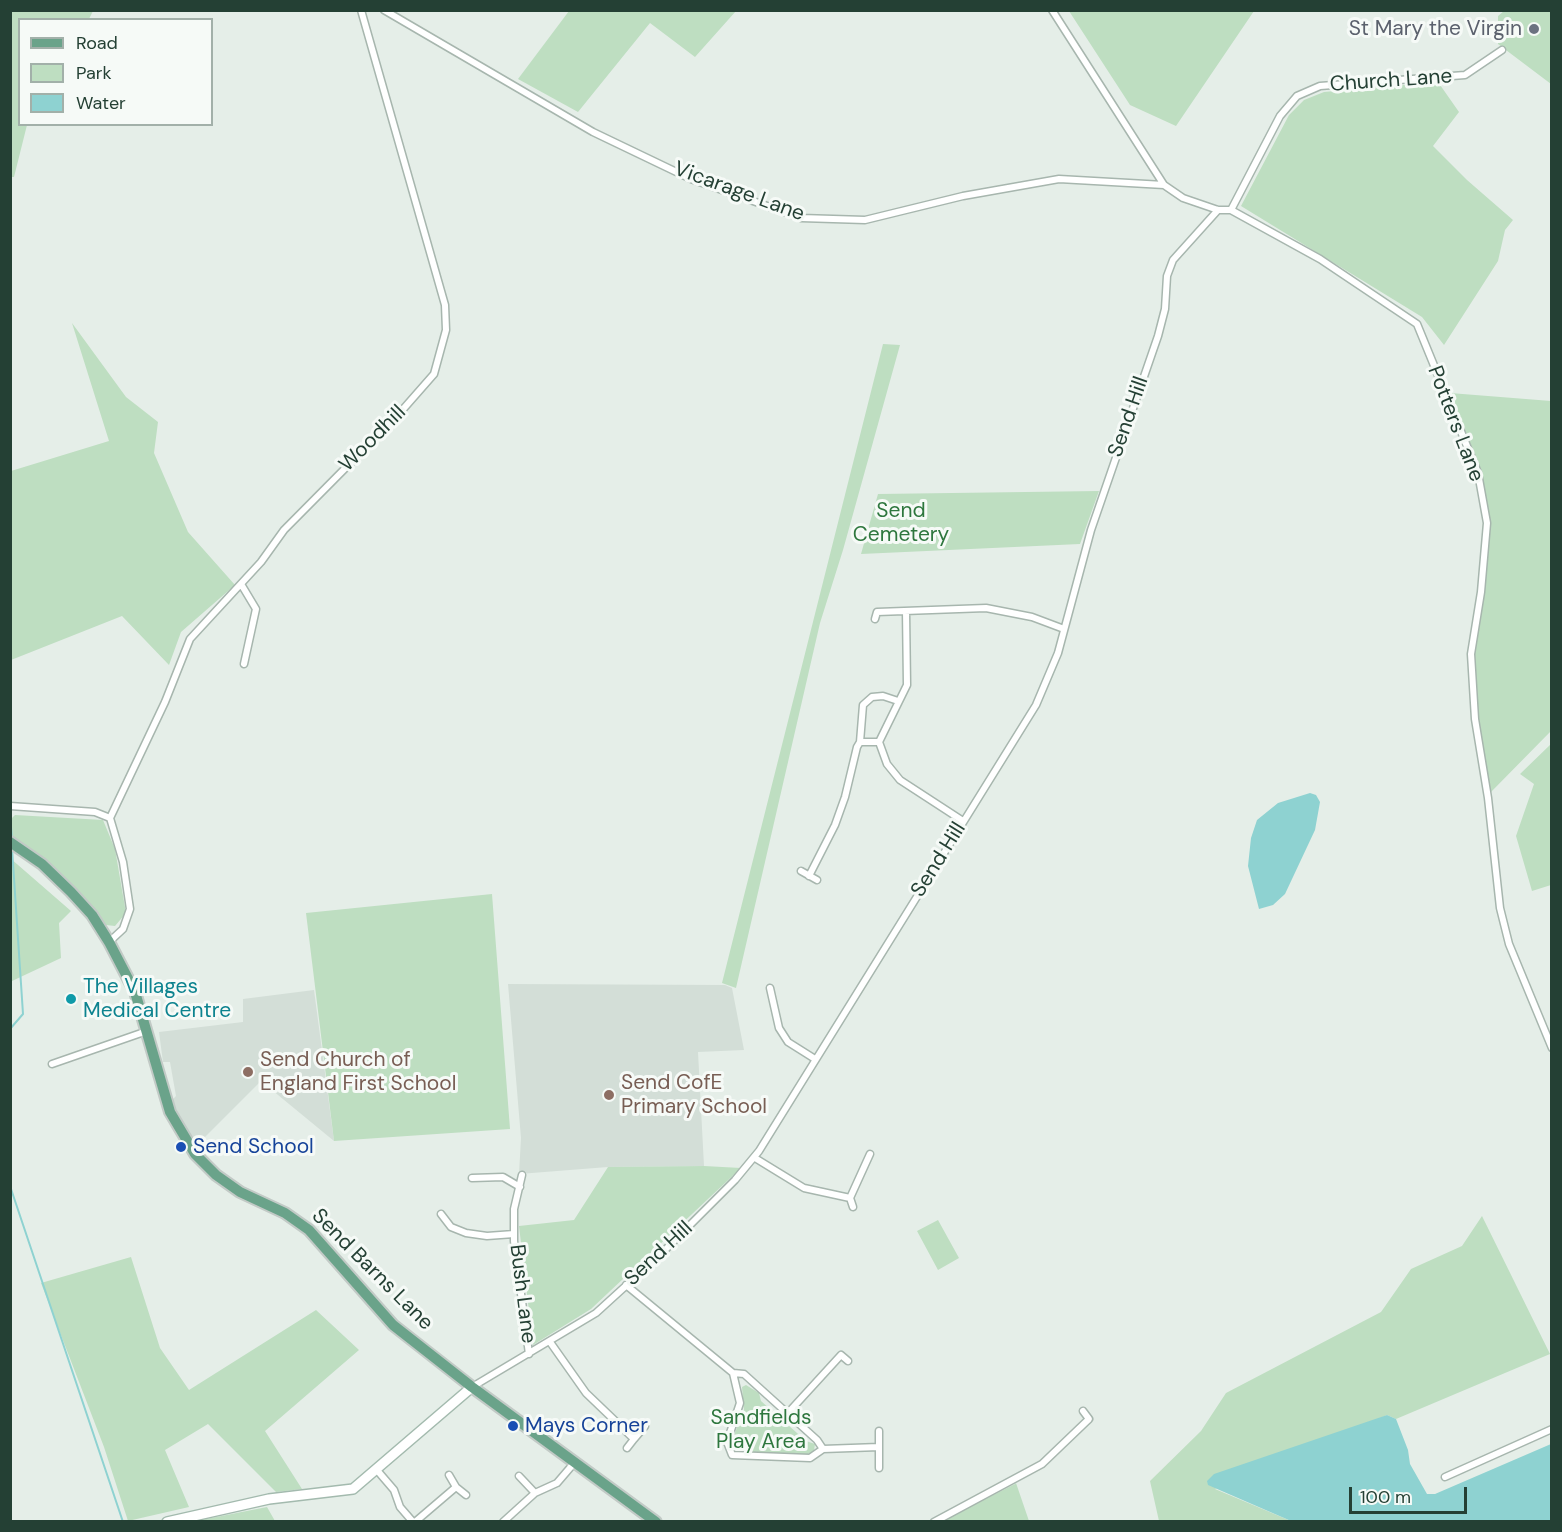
<!DOCTYPE html>
<style>
body{margin:0}
#map{position:relative;width:1562px;height:1532px;overflow:hidden;background:#e5eee8;font-family:"DM Sans",sans-serif}
canvas{display:block}
.frame{position:absolute;inset:0;border:12px solid #244034;pointer-events:none}
.legend{position:absolute;left:18px;top:18px;width:195px;height:108px;box-sizing:border-box;background:#f6faf7;border:2px solid #a2b0a9;margin:0;padding:8px 10px;list-style:none;font-size:18px;color:#244034}
.legend li{display:flex;align-items:center;gap:12px;height:30px}
.legend b{width:30px;border:2px solid #a2b0a9}
.scale{position:absolute;left:1349px;top:1487px;width:118px;height:27px;box-sizing:border-box;border:3px solid #244034;border-top:0;padding-left:8px;font-size:18px;line-height:21px;white-space:nowrap;color:#244034;-webkit-text-stroke:4px #f6faf7;paint-order:stroke}
</style>
<div id="map">
<canvas width="1562" height="1532"></canvas>
<div class="frame"></div>
<ul class="legend">
<li><b style="height:8px;background:#6aa38a"></b>Road</li>
<li><b style="height:16px;background:#bedec1"></b>Park</li>
<li><b style="height:16px;background:#8ed2d1"></b>Water</li>
</ul>
<div class="scale">100 m</div>
</div>
<script>
const ctx = document.querySelector('canvas').getContext('2d');
ctx.lineJoin = 'round';
function paint(path, color) { ctx.fillStyle = color; ctx.fill(path, 'evenodd'); }
const poly = rows => new Path2D(rows.map(r => 'M' + r).join(''));
function strokePath(path, color, width, dash) { ctx.strokeStyle = color; ctx.lineWidth = width; ctx.lineCap = dash ? 'butt' : 'round'; ctx.setLineDash(dash || []); ctx.stroke(path); }
function write(font, color, halo, rows, align = 'center') {
  ctx.font = font + ' "DM Sans",sans-serif'; ctx.lineWidth = 6; ctx.setLineDash([]); ctx.textBaseline = 'middle'; ctx.strokeStyle = halo; ctx.fillStyle = color; for (const [text, x, y, turn = 0] of rows) {
    ctx.save(); ctx.translate(x, y); ctx.rotate((+turn || 0) * Math.PI / 180); ctx.textAlign = isNaN(turn) ? turn : align; if (halo) ctx.strokeText(text, 0, 0); ctx.fillText(text, 0, 0); ctx.restore();
  }
}
const built = poly([
 [508,984,725,985,732,988,744,1050,698,1052,704,1166,608,1167,519,1174,521,1138],
 [314,990,334,1141,261,1081,196,1146,179,1120,171,1101,176,1096,170,1062,163,1062,159,1032,243,1022,243,999]
]);
const green = poly([
 [11,10,93,11,89,19,20,20,20,124,27,125,14,177,11,177],
 [569,11,569,10,736,11,695,57,650,23,578,112,518,79],
 [1069,11,1254,11,1176,126,1130,105],
 [1504,11,1551,11,1551,84,1498,44,1498,16],
 [1438,82,1459,112,1433,146,1467,180,1513,220,1505,230,1498,261,1444,345,1422,317,1241,206,1289,115,1304,100,1324,92],
 [72,323,126,397,158,422,154,453,188,532,235,585,181,632,169,665,122,616,11,660,11,471,109,441],
 [883,344,900,345,843,550,820,623,736,988,722,983],
 [1450,393,1551,401,1551,731,1491,792,1477,717,1474,658,1490,524,1481,470],
 [1099,491,1080,544,861,554,878,494],
 [1551,744,1551,885,1532,891,1516,836,1534,784,1520,774],
 [15,815,103,820,115,849,126,913,115,926,106,925,92,908,11,835,11,819],
 [10,858,71,911,59,923,61,958,12,981],
 [492,894,510,1129,334,1141,306,913],
 [704,1166,741,1168,591,1309,533,1345,519,1226,574,1220,608,1167],
 [1482,1216,1550,1354,1396,1419,1387,1415,1215,1489,1291,1521,1159,1521,1150,1481,1201,1431,1226,1393,1381,1312,1411,1269,1462,1246],
 [938,1220,959,1258,938,1270,917,1231],
 [131,1257,160,1348,189,1390,316,1310,359,1350,265,1431,302,1489,276,1492,208,1424,165,1450,189,1507,128,1521,104,1447,41,1283],
 [746,1385,759,1393,761,1401,806,1441,815,1444,814,1451,806,1455,748,1452,745,1454,734,1452,732,1440,744,1410,742,1387],
 [1016,1483,1029,1521,942,1521,1015,1484],
 [267,1507,275,1521,196,1521]
]);
const water = poly([
 [1310,793,1316,795,1320,802,1315,830,1285,894,1273,905,1259,909,1248,866,1251,838,1257,820,1278,803],
 [1387,1415,1396,1419,1408,1450,1410,1464,1427,1494,1435,1494,1551,1444,1551,1521,1291,1521,1208,1485,1207,1481,1214,1474]
]);
const stream = poly([
 [10,815,12,839],
 [10,1029,23,1014,12,848],
 [10,1186,123,1522]
]);
const minor = poly([
 [384,10,593,132,691,179,801,218,865,220,963,196,1059,179,1164,185],
 [1052,10,1164,185,1183,198,1218,210,1231,210,1320,259,1417,324,1478,473,1487,523,1481,592,1471,654,1475,719,1488,798,1500,908,1509,944,1552,1048],
 [1231,210,1280,116,1297,96,1320,86,1465,75,1502,50],
 [241,584,256,609,244,664],
 [875,619,877,612,986,608,1032,617,1064,629],
 [860,742,863,705,872,697,883,696,898,701],
 [879,742,887,764,900,780,963,821],
 [10,806,95,812,110,818],
 [110,818,165,702,190,639,261,562,284,530,398,415,434,374,446,330,445,305,361,10],
 [801,871,817,880],
 [809,876,835,825,845,797,857,747,860,742,879,742,907,685,906,611],
 [109,942,123,929,130,909,123,862,110,818],
 [770,988,779,1028,788,1042,815,1059],
 [52,1064,147,1031],
 [755,1158,804,1188,850,1198,853,1207],
 [522,1175,514,1209,514,1241,529,1354],
 [472,1178,503,1177,520,1187],
 [850,1198,870,1154],
 [441,1214,451,1227,466,1233,487,1236,514,1234],
 [626,1285,733,1373,744,1374,817,1440,823,1449,879,1447],
 [550,1342,586,1393,634,1439,627,1448],
 [733,1373,740,1403,727,1442,732,1455,810,1458,823,1449],
 [472,1387,596,1313,663,1252,735,1180,759,1151,1036,705,1058,653,1091,530,1158,336,1165,309,1167,276,1173,260,1218,210],
 [787,1414,841,1355,848,1361],
 [634,1439,645,1426],
 [879,1468,879,1431],
 [376,1469,394,1490,400,1507,413,1522],
 [449,1475,456,1487],
 [519,1476,535,1493],
 [1445,1477,1552,1429],
 [415,1522,456,1487,466,1495],
 [503,1522,535,1493,557,1483,575,1462],
 [934,1522,1042,1464,1089,1419,1083,1411]
]);
const secondary = poly([
 [167,1522,269,1499,353,1489,472,1387]
]);
const primary = poly([
 [10,842,42,864,71,892,92,915,109,942,135,992,170,1112,195,1154,216,1175,240,1192,285,1213,309,1230,393,1325,472,1387,656,1522]
]);
const markers = [
 [1534,29,6,"#6b7280"],
 [71,999,6,"#0f9aa8"],
 [248,1072,6,"#8d6e63"],
 [609,1095,6,"#8d6e63"],
 [181,1147,6,"#1a4fb4"],
 [513,1426,6,"#1a4fb4"]
];
const worshipNames = [
 ["St Mary the Virgin",1522,29]
];
const streetNames = [
 ["Church Lane",1391,81,-4],
 ["Vicarage Lane",739,192,20],
 ["Send Hill",1129,417,-71],
 ["Potters Lane",1455,424,69],
 ["Woodhill",373,439,-45],
 ["Send Hill",939,860,-58],
 ["Send Hill",659,1254,-43],
 ["Send Barns Lane",372,1270,45],
 ["Bush Lane",522,1294,83]
];
const parkNames = [
 ["Send",901,511],
 ["Cemetery",901,535],
 ["Sandfields",761,1418],
 ["Play Area",761,1442]
];
const cultureNames = [
 ["The Villages",83,987],
 ["Medical Centre",83,1011]
];
const educationNames = [
 ["Send Church of",260,1060],
 ["England First School",260,1084],
 ["Send CofE",621,1083],
 ["Primary School",621,1107]
];
const transitNames = [
 ["Send School",193,1147],
 ["Mays Corner",525,1426]
];
paint(built, '#d3ded7');
paint(green, '#bedec1');
paint(water, '#8ed2d1');
strokePath(stream, '#8ed2d1', 2);
strokePath(minor, '#a7b6ae', 9);
strokePath(secondary, '#a3baae', 12);
strokePath(primary, '#c2cac6', 14);
strokePath(minor, '#fff', 6);
strokePath(secondary, '#fff', 9);
strokePath(primary, '#6aa38a', 10);
for (const [x, y, r, color] of markers) { const dot = new Path2D(); dot.arc(x, y, r, 0, 2 * Math.PI); ctx.fillStyle = color; ctx.fill(dot); strokePath(dot, '#f6faf7', 2); }
write('21px', '#5b616d', '#f6faf7', worshipNames, 'right');
write('21px', '#244034', '#f6faf7', streetNames);
write('21px', '#2e773e', '#f6faf7', parkNames);
write('21px', '#0d838f', '#f6faf7', cultureNames, 'left');
write('21px', '#785e54', '#f6faf7', educationNames, 'left');
write('21px', '#164399', '#f6faf7', transitNames, 'left');
</script>
